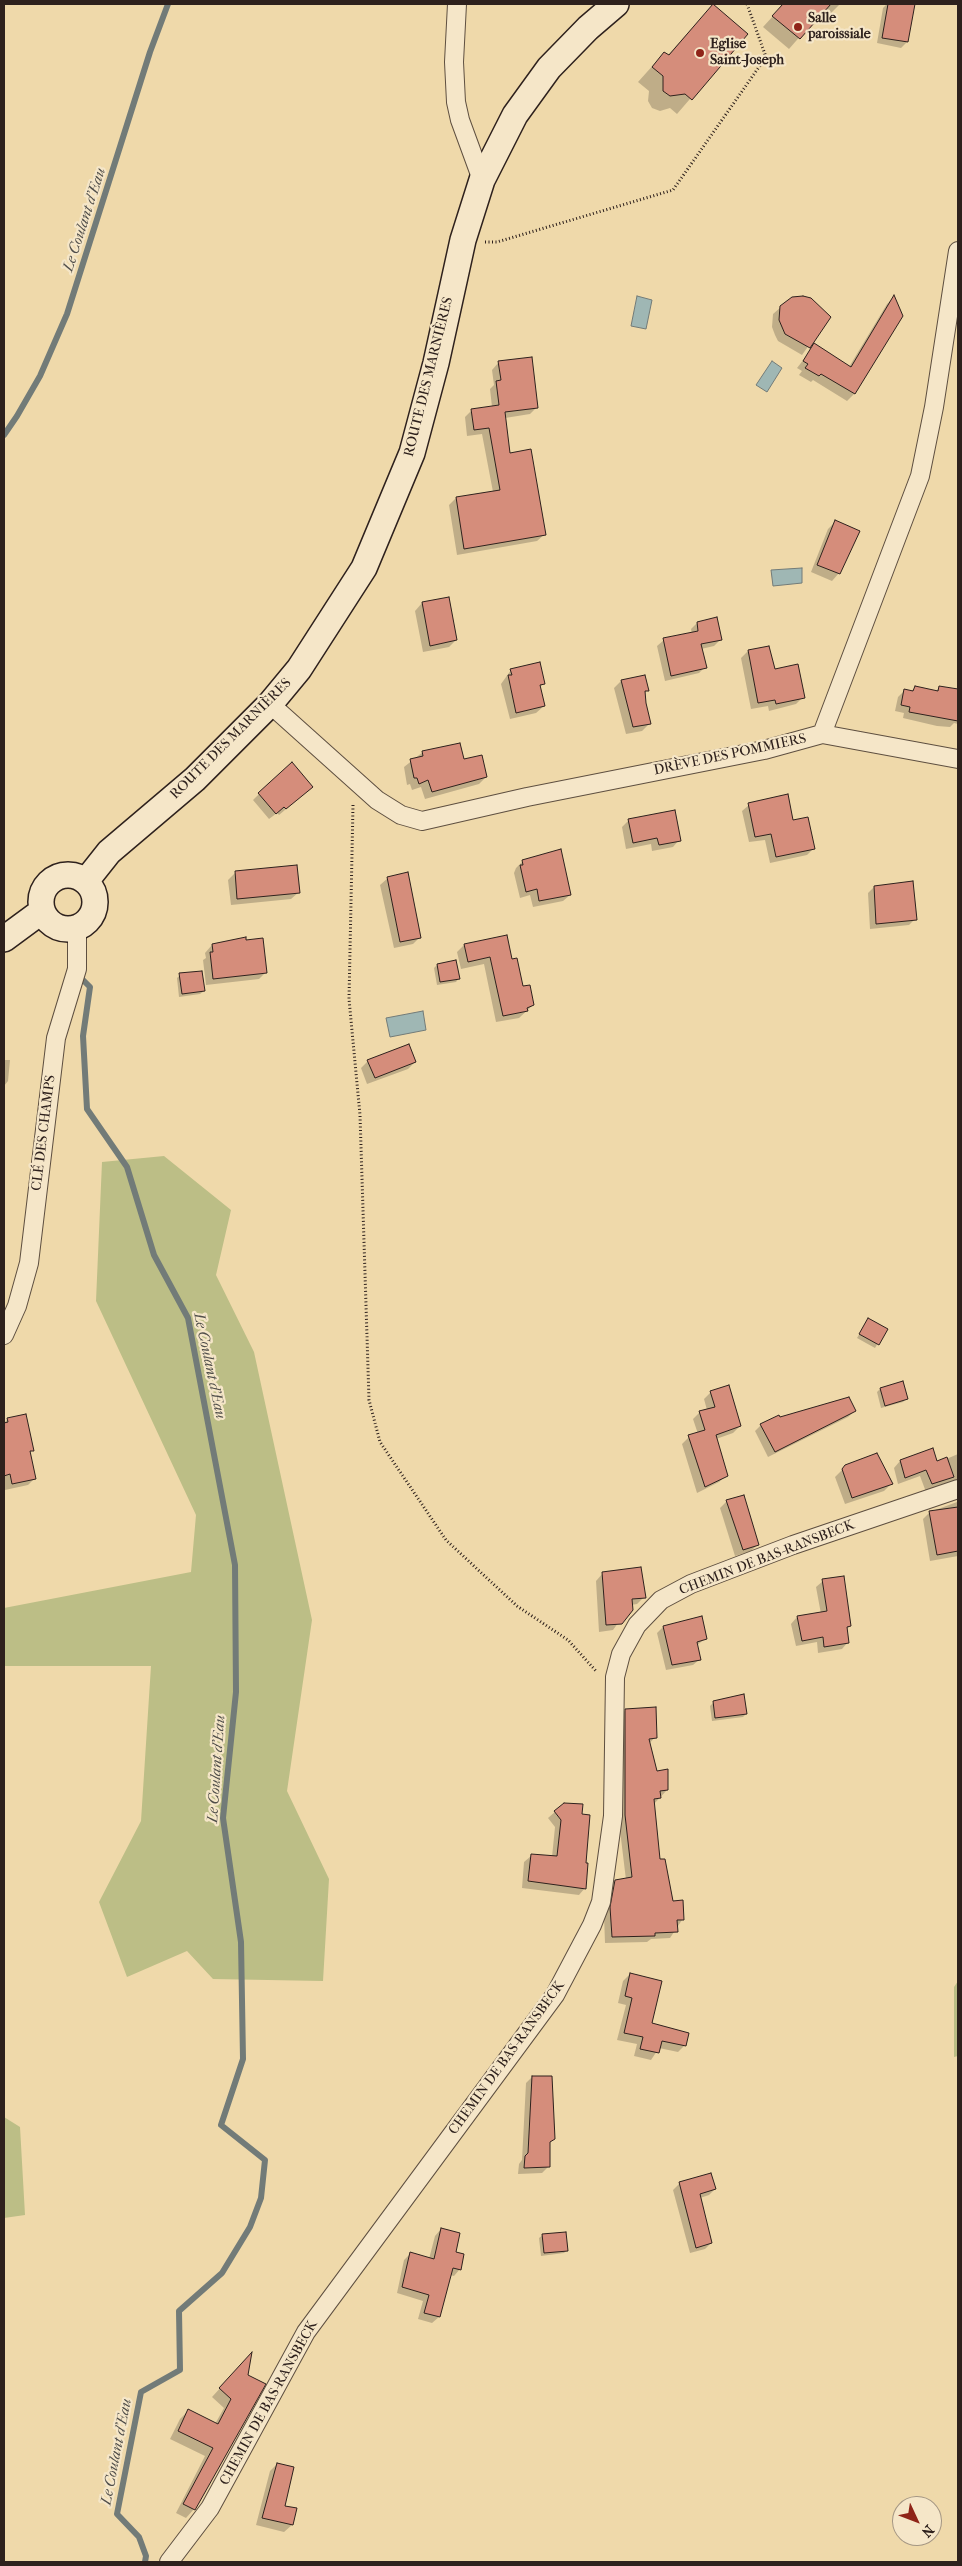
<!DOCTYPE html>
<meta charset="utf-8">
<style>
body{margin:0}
#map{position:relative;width:962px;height:2566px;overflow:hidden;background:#efd9aa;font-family:"IM FELL French Canon",serif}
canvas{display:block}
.frame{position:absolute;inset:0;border:5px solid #2e211d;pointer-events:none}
.north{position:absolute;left:892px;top:2496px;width:50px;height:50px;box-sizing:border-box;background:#f5e6c8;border:1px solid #a59784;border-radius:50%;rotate:133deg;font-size:14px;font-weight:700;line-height:20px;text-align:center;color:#2e211d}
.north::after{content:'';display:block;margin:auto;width:18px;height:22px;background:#8f2418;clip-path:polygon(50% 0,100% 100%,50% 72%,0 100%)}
</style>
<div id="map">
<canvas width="962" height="2566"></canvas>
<div class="frame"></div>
<div class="north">N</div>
</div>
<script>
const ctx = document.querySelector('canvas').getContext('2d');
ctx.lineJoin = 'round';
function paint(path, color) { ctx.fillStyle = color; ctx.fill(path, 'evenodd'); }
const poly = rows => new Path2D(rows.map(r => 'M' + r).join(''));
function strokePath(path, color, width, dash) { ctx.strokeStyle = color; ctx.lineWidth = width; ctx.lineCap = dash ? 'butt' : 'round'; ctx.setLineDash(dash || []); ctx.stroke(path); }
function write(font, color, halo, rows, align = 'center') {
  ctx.font = font + ' "IM FELL French Canon",serif'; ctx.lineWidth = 4.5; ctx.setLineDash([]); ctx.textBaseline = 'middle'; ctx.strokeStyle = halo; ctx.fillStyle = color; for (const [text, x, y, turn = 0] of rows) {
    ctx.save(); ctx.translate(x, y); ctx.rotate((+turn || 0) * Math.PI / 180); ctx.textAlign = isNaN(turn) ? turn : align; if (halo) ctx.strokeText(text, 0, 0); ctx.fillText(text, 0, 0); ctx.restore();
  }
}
const green = poly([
 [164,1156,231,1210,216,1275,254,1352,312,1620,287,1791,329,1879,323,1981,213,1979,187,1951,127,1977,99,1902,141,1821,151,1666,4,1666,4,1608,191,1572,196,1515,96,1301,102,1162],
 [958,1981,958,2056,954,2057,954,1987],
 [4,2117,20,2127,25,2215,4,2218]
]);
const water = poly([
 [637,296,652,300,646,329,631,326,637,296],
 [772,361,782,368,767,392,756,385,772,361],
 [802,568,802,583,773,586,771,570,802,568],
 [423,1011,426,1030,390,1037,386,1018,423,1011]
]);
const shadow = poly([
 [784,4,788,6,790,4,840,4,830,14,824,9,789,49,763,27],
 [887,4,913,4,907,42,901,48,877,43,883,8],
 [713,5,746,34,677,114,670,108,660,111,652,108,648,101,649,91,638,82,664,53,667,56],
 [893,298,901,316,854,394,847,401,813,380,811,382,799,375,802,371,797,368,815,345,849,367,887,304],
 [781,307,829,317,802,355,778,341,775,335,772,327,773,314],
 [499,362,537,407,530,414,505,418,509,454,545,534,537,541,457,555,449,505,456,498,493,492,482,434,467,436,465,417,472,410,492,407,490,389,494,385,492,370],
 [835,522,839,573,832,581,811,572,828,529],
 [448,598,456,640,449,647,423,652,415,611,422,603],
 [697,623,720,640,714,646,701,649,705,667,699,673,665,681,657,646,664,640,692,634,691,629],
 [768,647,774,671,803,697,796,704,769,711,768,706,751,709,741,658,748,651],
 [511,670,544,683,539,688,544,706,536,713,510,719,501,684],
 [621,681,647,690,644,694,649,724,642,731,626,734,614,688],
 [940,687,958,691,958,724,954,723,950,727,937,726,903,718,904,713,895,711,898,697,904,691,910,692,915,688,935,692],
 [423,752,463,760,486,777,479,784,425,799,421,787,412,790,410,784,407,785,404,767],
 [305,793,279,815,277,813,269,819,253,800,259,794],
 [749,805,792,822,813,849,807,855,770,863,765,840,749,842,742,811],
 [629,820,679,840,673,847,652,851,651,844,626,849,622,827],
 [560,850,570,895,563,901,533,907,530,895,520,898,514,873,516,868,523,861],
 [235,873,299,892,291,899,231,905,228,880],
 [388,878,420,937,413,944,394,948,380,885],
 [874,887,915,919,909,925,870,929,868,893],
 [212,945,266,972,259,979,206,985,203,960,206,958,205,953],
 [464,945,511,960,522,988,533,1005,519,1018,496,1022,484,964,461,969,457,952],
 [437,965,459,978,456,982,437,985,434,968],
 [180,975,204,991,200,994,179,997,177,978],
 [4,1060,10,1060,8,1081,4,1086],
 [368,1061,415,1062,408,1069,367,1084,361,1068],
 [868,1319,886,1329,875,1348,857,1338],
 [902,1383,906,1399,903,1402,881,1408,877,1392,880,1389],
 [711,1392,740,1426,733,1433,716,1439,727,1475,719,1482,697,1493,682,1444,689,1437,698,1434,693,1419,700,1412,707,1410,704,1399],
 [855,1411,848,1417,768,1457,755,1431,761,1425,779,1419],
 [8,1419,32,1450,29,1453,35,1478,28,1485,5,1490,4,1423],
 [958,1454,958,1482,926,1492,920,1476,898,1484,894,1468,900,1461,937,1463],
 [846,1466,891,1484,884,1491,845,1504,835,1477],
 [727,1501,758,1544,751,1551,735,1556,720,1508],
 [957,1502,958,1556,930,1561,923,1519,930,1512],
 [603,1573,644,1597,637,1604,631,1605,613,1630,599,1632,596,1581],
 [823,1581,850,1626,846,1630,848,1642,842,1649,818,1653,817,1642,796,1646,791,1624,797,1617,821,1614,816,1587],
 [663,1627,706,1638,696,1646,700,1659,693,1665,666,1670,657,1633],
 [724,1701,746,1714,743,1717,712,1721,710,1706,713,1703],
 [626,1710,655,1737,649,1744,656,1772,667,1790,653,1805,659,1860,672,1902,682,1920,670,1938,651,1939,647,1942,605,1943,604,1915,609,1888,615,1881,626,1880,619,1822,619,1716],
 [564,1804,581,1815,585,1888,579,1895,522,1888,524,1862,531,1856,552,1857,555,1827,548,1818],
 [630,1974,650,2023,685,2045,678,2052,659,2048,651,2060,634,2056,637,2044,617,2040,626,2005,618,2003,623,1981],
 [532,2077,548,2167,542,2173,518,2174,519,2164,522,2160,526,2083],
 [710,2174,715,2189,709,2195,700,2198,711,2243,705,2249,690,2253,673,2190,679,2184],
 [441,2229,460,2269,454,2276,450,2275,439,2317,432,2323,418,2319,423,2301,397,2293,404,2260,410,2254,429,2259,435,2236],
 [543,2235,567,2250,564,2253,541,2256,539,2238],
 [244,2362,247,2375,264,2385,194,2509,186,2518,176,2513,205,2456,170,2439,180,2419,188,2411,215,2424,224,2408,212,2397],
 [277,2464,284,2506,295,2509,292,2525,284,2532,256,2525,270,2471]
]);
const stream = poly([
 [4,435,17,416,40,376,67,314,150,52,168,4],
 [82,979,90,987,83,1036,87,1109,127,1167,154,1255,188,1318,235,1565,236,1692,223,1818,241,1942,243,2059,221,2125,265,2160,261,2198,250,2227,222,2273,179,2311,180,2370,141,2392,117,2514,139,2537,146,2556,145,2562]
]);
const building = poly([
 [713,4,748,34,692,100,685,94,670,96,663,91,663,76,652,67,664,52,669,55,713,4],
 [783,4,831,4,800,39,772,16,783,4],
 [888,4,915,4,908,42,882,38,888,4],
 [894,295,903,316,855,394,821,374,819,376,805,368,808,364,803,361,814,343,851,367,894,295],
 [803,296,811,298,831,317,810,348,785,334,779,320,780,306,792,297,803,296],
 [532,357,538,408,505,412,510,453,531,449,546,535,464,549,456,497,500,490,489,428,474,430,471,409,499,405,496,381,501,380,498,361,532,357],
 [835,520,860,531,840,574,817,565,835,520],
 [449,597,457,640,430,646,422,602,449,597],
 [717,617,722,640,701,644,707,668,671,676,663,638,698,631,697,622,717,617],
 [769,646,775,669,798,664,805,698,776,704,775,700,758,703,748,650,769,646],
 [540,662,545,684,540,685,545,706,516,713,508,675,512,675,510,669,540,662],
 [645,675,649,691,645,691,646,703,651,724,633,727,621,680,645,675],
 [915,686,938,691,939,686,958,689,958,721,909,712,910,707,901,705,904,689,913,691,915,686],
 [460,743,464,759,482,755,487,777,432,792,428,780,419,784,417,778,414,778,410,759,423,756,422,751,460,743],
 [292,762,313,787,286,809,284,807,276,814,258,793,292,762],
 [788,794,793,820,808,817,815,849,776,857,771,834,755,837,748,803,788,794],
 [675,810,681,841,659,845,657,838,633,843,628,819,675,810],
 [561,849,571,895,539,901,537,889,526,892,520,865,523,865,522,860,561,849],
 [297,865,300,893,237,899,235,871,297,865],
 [408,872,421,938,400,942,387,877,408,872],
 [913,881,917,920,876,924,874,886,913,881],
 [507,935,512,959,517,958,523,986,530,985,534,1005,527,1008,528,1011,503,1016,490,957,468,962,464,944,507,935],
 [246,937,246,940,263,938,267,973,213,979,210,952,213,952,212,944,246,937],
 [456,960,460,979,440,982,437,964,456,960],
 [202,971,205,991,182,994,179,973,202,971],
 [409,1044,416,1062,375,1078,367,1060,409,1044],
 [868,1318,888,1329,879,1345,859,1334,868,1318],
 [903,1381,908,1399,885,1406,880,1388,903,1381],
 [729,1385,741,1426,716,1435,728,1476,705,1487,688,1435,705,1430,699,1411,715,1407,710,1391,729,1385],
 [849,1397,856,1411,775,1452,760,1424,779,1415,780,1417,849,1397],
 [26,1414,34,1451,30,1451,36,1479,12,1484,10,1474,4,1476,4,1423,8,1422,7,1418,26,1414],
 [933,1448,937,1461,947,1457,954,1477,932,1484,926,1470,905,1478,900,1460,933,1448],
 [877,1453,893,1484,852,1498,842,1469,845,1465,877,1453],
 [744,1495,759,1545,743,1550,726,1500,744,1495],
 [958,1507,958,1551,937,1555,929,1511,958,1507],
 [641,1567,646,1598,632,1599,633,1610,622,1624,606,1625,602,1572,641,1567],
 [844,1576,851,1626,847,1627,849,1643,824,1647,823,1637,802,1641,797,1616,827,1611,822,1579,844,1576],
 [702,1616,707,1639,697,1642,701,1660,672,1665,663,1626,702,1616],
 [744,1694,747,1714,715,1718,713,1701,744,1694],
 [656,1707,657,1738,649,1739,657,1771,668,1769,668,1790,660,1791,661,1798,654,1799,660,1859,665,1859,673,1901,683,1900,684,1920,677,1920,678,1932,655,1933,655,1936,612,1937,610,1907,615,1880,632,1877,625,1815,625,1709,656,1707],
 [564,1803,583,1804,582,1814,590,1815,586,1863,588,1863,586,1889,528,1881,531,1854,557,1856,561,1820,554,1811,564,1803],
 [630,1973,662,1981,652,2023,689,2033,686,2046,662,2041,659,2053,640,2049,643,2037,624,2033,632,1998,625,1996,630,1973],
 [532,2076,552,2076,555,2139,550,2142,550,2167,524,2168,525,2156,528,2153,532,2076],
 [711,2173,716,2189,700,2194,712,2243,696,2248,679,2182,711,2173],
 [441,2228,460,2233,456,2252,464,2254,461,2270,453,2268,440,2317,424,2313,429,2295,402,2287,410,2252,434,2259,441,2228],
 [566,2232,568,2251,544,2253,542,2234,566,2232],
 [252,2352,248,2375,266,2384,195,2510,183,2504,213,2448,178,2431,188,2409,218,2424,231,2399,219,2388,252,2352],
 [277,2463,294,2467,285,2506,297,2508,293,2525,262,2518,277,2463]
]);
const path = poly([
 [485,242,497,242,673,190,766,57,747,4],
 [353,805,349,999,360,1115,369,1400,380,1442,446,1540,517,1606,568,1640,596,1671]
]);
const street = poly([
 [457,4,454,62,456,102,460,120,482,180],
 [270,704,377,800,401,815,422,821,527,797,764,750,822,734,958,759],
 [822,734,920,476,934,407,958,251],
 [4,1335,17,1306,29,1263,56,1038,77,969,77,929],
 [169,2562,210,2508,306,2332,555,1995,592,1925,601,1902,613,1816,615,1677,621,1654,637,1625,661,1600,691,1584,793,1545,958,1489]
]);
const secondary = poly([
 '41 902a27 27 0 1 1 54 0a27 27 0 1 1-54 0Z',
 [86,881,109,852,195,779,270,704,299,669,364,568,412,453,436,363,463,240,482,180,515,115,549,68,588,28,616,4],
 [4,939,42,911]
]);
const markers = [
 [798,27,5,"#8f2418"],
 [700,53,5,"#8f2418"]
];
const poiNames = [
 ["Salle",808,19],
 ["paroissiale",808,35],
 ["Eglise",710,45],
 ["Saint-Joseph",710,61]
];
const streetNames = [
 ["ROUTE DES MARNIÈRES",429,377,-76],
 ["ROUTE DES MARNIÈRES",231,739,-45],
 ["DRÈVE DES POMMIERS",730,755,-12],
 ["CLÉ DES CHAMPS",44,1133,-83],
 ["CHEMIN DE BAS-RANSBECK",767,1558,-21],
 ["CHEMIN DE BAS-RANSBECK",507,2058,-54],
 ["CHEMIN DE BAS-RANSBECK",269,2403,-61]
];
const waterNames = [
 ["Le Coulant d'Eau",85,220,-72],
 ["Le Coulant d'Eau",209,1366,78],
 ["Le Coulant d'Eau",217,1769,-86],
 ["Le Coulant d'Eau",117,2452,-79]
];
paint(green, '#bcbe86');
paint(water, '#9fb7b4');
strokePath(water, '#727b78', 1);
paint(shadow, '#0003');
strokePath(stream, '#727b78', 6);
paint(building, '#d58d7b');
strokePath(building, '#2e211d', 1);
strokePath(street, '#5e4f40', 20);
strokePath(secondary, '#2e211d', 28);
strokePath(path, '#2e211d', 3, [1, 2.5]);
strokePath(street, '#f5e6c8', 18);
strokePath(secondary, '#f5e6c8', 25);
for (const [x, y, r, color] of markers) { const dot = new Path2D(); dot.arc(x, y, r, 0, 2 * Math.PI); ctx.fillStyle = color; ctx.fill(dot); strokePath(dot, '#f5e6c8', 2); }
write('bold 14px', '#2e211d', '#f5e6c8', poiNames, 'left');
write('14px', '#2e211d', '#f5e6c8', streetNames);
write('italic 15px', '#504e4a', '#f5e6c8', waterNames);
</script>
